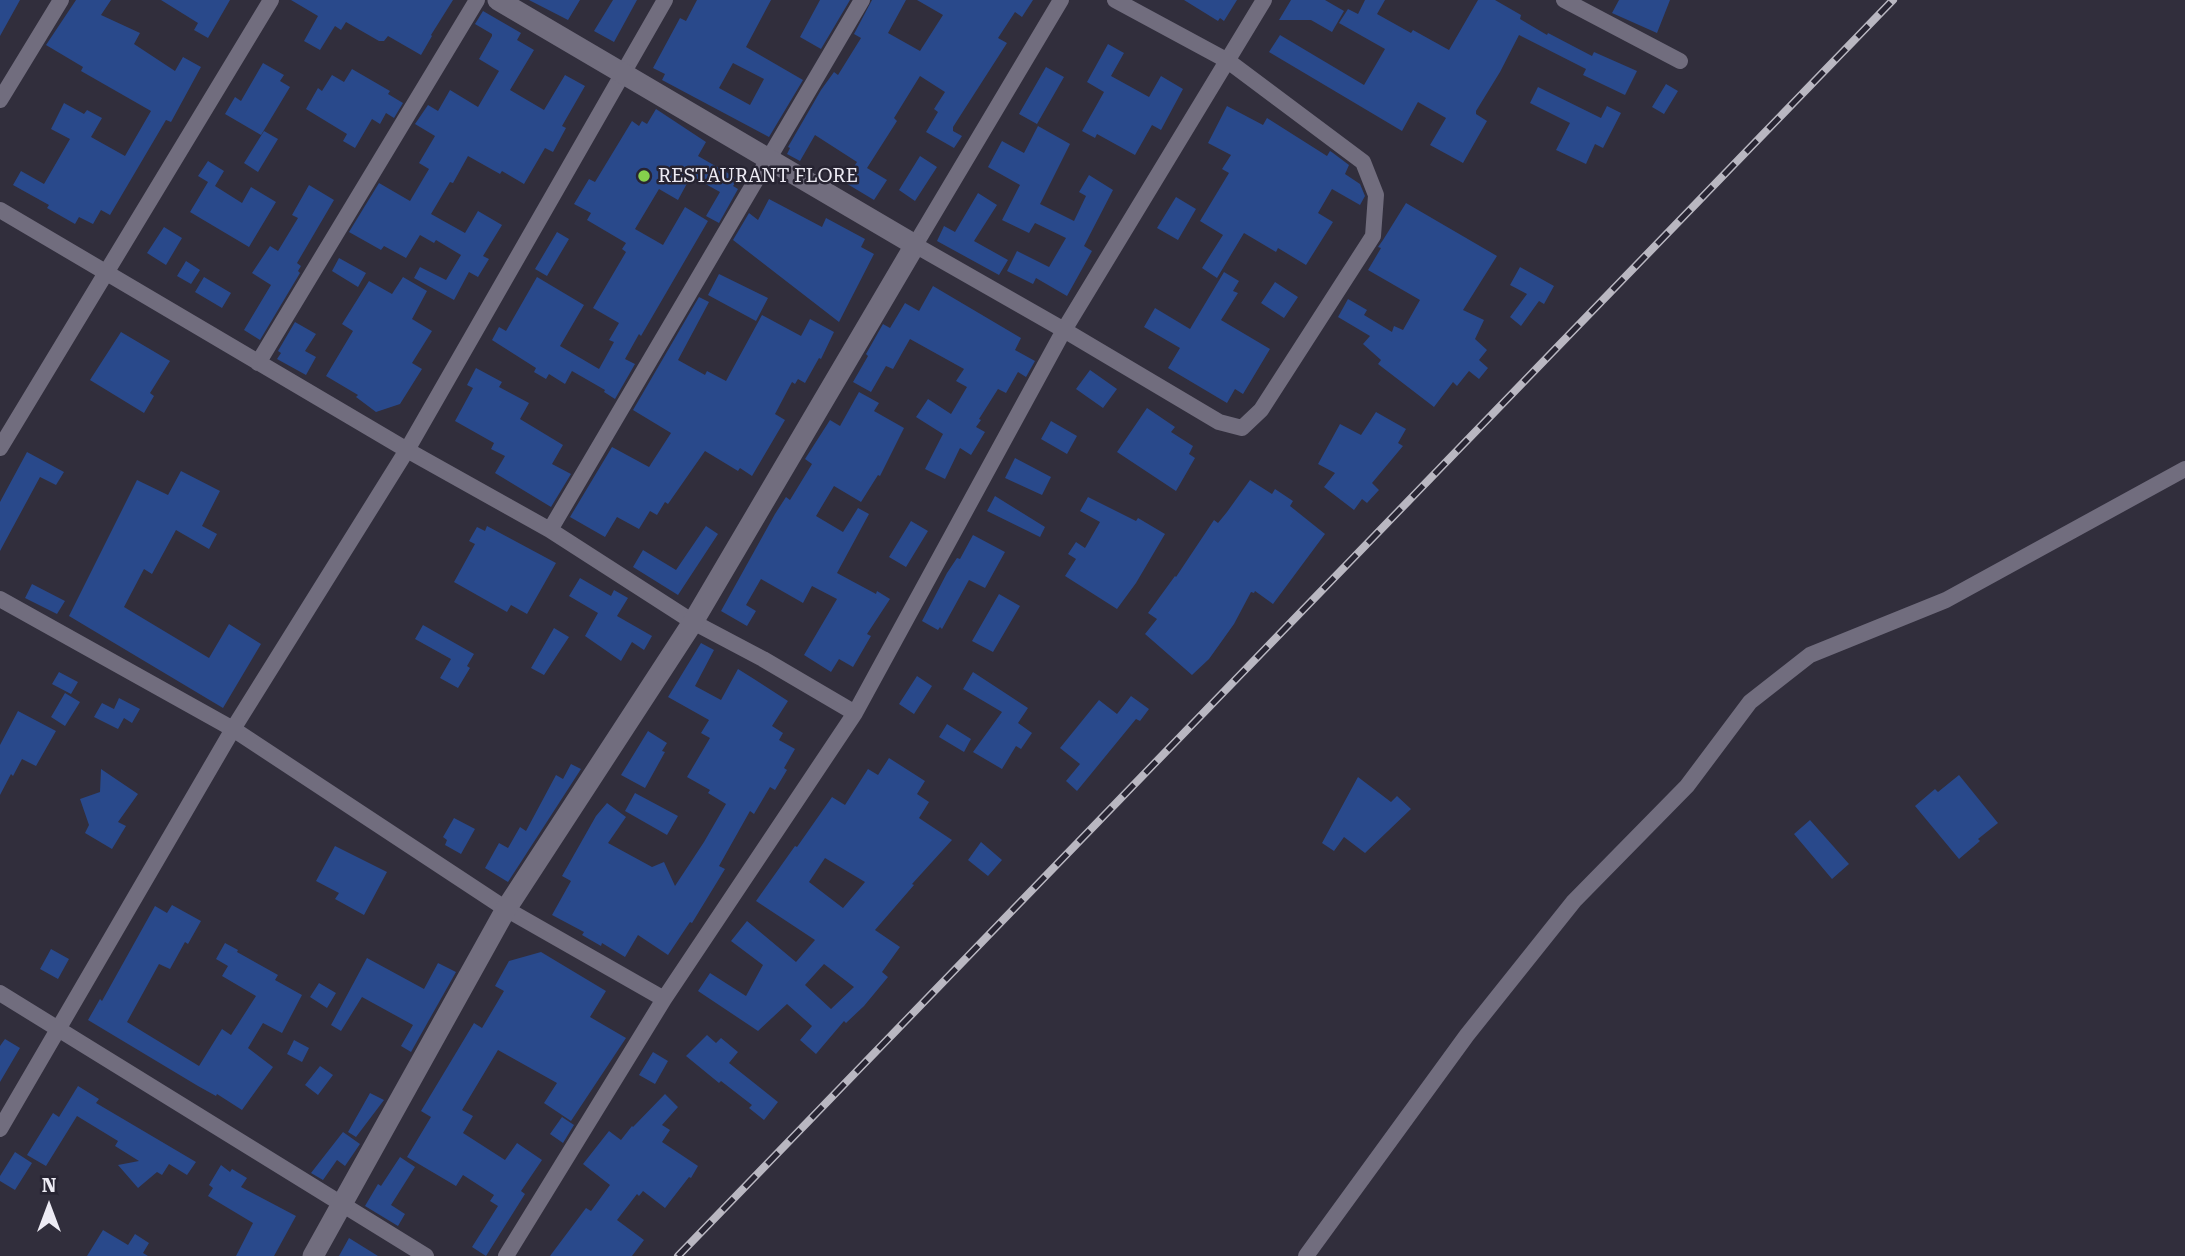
<!DOCTYPE html>
<style>
body{margin:0}
#map{position:relative;width:2185px;height:1256px;overflow:hidden;background:#312e3c;font-family:"Roboto Serif",serif}
canvas{display:block}
.north{position:absolute;left:14px;top:1172px;width:70px;height:70px;-webkit-text-stroke:5px #272432;paint-order:stroke;rotate:0deg;font-size:19px;font-weight:700;line-height:28px;text-align:center;color:#edebf4}
.north::after{content:'';display:block;margin:auto;width:24px;height:32px;background:#edebf4;clip-path:polygon(50% 0,100% 100%,50% 72%,0 100%)}
</style>
<div id="map">
<canvas width="2185" height="1256"></canvas>
<div class="north">N</div>
</div>
<script>
const ctx = document.querySelector('canvas').getContext('2d');
ctx.lineJoin = 'round';
function paint(path, color) { ctx.fillStyle = color; ctx.fill(path, 'evenodd'); }
const poly = rows => new Path2D(rows.map(r => 'M' + r).join(''));
function strokePath(path, color, width, dash) { ctx.strokeStyle = color; ctx.lineWidth = width; ctx.lineCap = dash ? 'butt' : 'round'; ctx.setLineDash(dash || []); ctx.stroke(path); }
function write(font, color, halo, rows, align = 'center') {
  ctx.font = font + ' "Roboto Serif",serif'; ctx.lineWidth = 5; ctx.setLineDash([]); ctx.textBaseline = 'middle'; ctx.strokeStyle = halo; ctx.fillStyle = color; for (const [text, x, y, turn = 0] of rows) {
    ctx.save(); ctx.translate(x, y); ctx.rotate((+turn || 0) * Math.PI / 180); ctx.textAlign = isNaN(turn) ? turn : align; if (halo) ctx.strokeText(text, 0, 0); ctx.fillText(text, 0, 0); ctx.restore();
  }
}
const building = poly([
 [0,0,20,0,0,36],
 [76,0,111,0,101,15,140,33,134,44,175,71,183,57,201,67,171,122,166,120,110,215,101,210,93,224,79,217,75,224,47,208,49,205,13,185,21,171,44,184,70,139,51,129,64,103,84,114,87,110,102,118,91,137,125,156,151,111,81,71,83,67,46,45],
 [161,0,230,0,208,38,194,30,198,23],
 [291,0,453,0,431,35,432,36,421,55,388,36,384,41,379,41,346,22,341,30,335,26,320,50,304,41,318,16],
 [529,0,580,0,568,20],
 [613,0,637,0,614,42,594,31],
 [697,0,771,0,746,47,803,80,769,137,662,80,665,74,653,68,680,18,686,21],
 [733,63,764,79,750,105,719,88],
 [820,0,850,0,821,49,800,37],
 [872,0,906,0,888,33,920,51,943,15,917,0,1033,0,1022,17,1015,12,998,38,1007,43,953,127,953,131,962,136,954,148,926,132,938,112,934,109,945,92,920,76,894,118,897,121,867,168,887,180,874,200,844,182,857,162,815,135,800,161,787,154,790,148,788,147,821,90,834,72,838,75,861,38,854,34],
 [1184,0,1237,0,1224,21,1220,18,1218,21],
 [1291,0,1325,0,1344,11,1332,32,1311,20,1279,20],
 [1365,0,1385,0,1377,14,1411,33,1413,30,1449,50,1478,0,1495,0,1521,15,1520,19,1547,35,1548,33,1592,56,1594,52,1637,71,1625,95,1583,75,1586,69,1519,35,1500,72,1476,111,1476,114,1487,121,1463,163,1430,145,1446,118,1418,102,1402,131,1269,52,1280,35,1364,85,1385,49,1339,23,1348,9,1358,14],
 [1619,0,1670,0,1657,33,1612,13],
 [483,11,521,33,517,40,534,50,510,90,544,110,565,75,585,86,562,126,566,128,553,152,545,148,524,184,502,171,500,174,468,156,453,183,450,182,431,214,465,233,478,211,502,225,483,256,489,259,478,277,469,272,454,300,414,278,420,267,446,280,461,255,436,240,434,243,420,235,406,258,384,246,381,250,349,232,379,183,410,201,429,169,419,163,435,136,415,124,428,105,438,111,450,90,478,107,499,71,479,59,492,36,492,34,475,24],
 [1108,44,1124,53,1111,76,1149,97,1161,76,1183,89,1161,130,1152,125,1135,155,1097,134,1095,138,1082,131,1104,92,1087,82],
 [263,63,284,75,280,81,290,87,261,135,225,114,235,97,241,101],
 [1046,67,1064,77,1037,124,1019,114],
 [352,69,390,91,388,94,403,103,394,118,386,113,380,124,372,119,355,148,343,141,347,134,306,109,318,88,322,91,332,75,344,82],
 [1666,84,1678,91,1664,114,1652,107],
 [1538,87,1601,118,1607,106,1621,113,1603,148,1595,144,1586,164,1556,150,1570,123,1530,103],
 [1227,106,1263,125,1267,118,1327,156,1330,151,1333,153,1349,165,1345,174,1360,184,1365,196,1360,205,1332,189,1318,213,1333,222,1306,265,1278,248,1276,252,1244,233,1217,278,1202,268,1223,235,1200,221,1229,173,1222,169,1231,155,1208,143],
 [656,109,706,142,698,156,738,179,733,186,738,189,719,223,706,216,720,192,691,176,678,200,659,189,635,229,663,245,685,207,708,221,641,336,639,334,625,359,635,364,615,399,604,392,605,390,572,371,565,384,549,374,546,379,534,372,536,368,492,340,499,327,506,331,537,277,584,305,560,346,599,369,614,342,609,340,619,323,593,308,626,252,622,249,626,243,587,220,591,213,574,204,589,179,595,182,632,121,639,126,642,121,647,124],
 [1038,126,1070,144,1040,204,1074,221,1086,196,1079,192,1089,175,1113,190,1084,246,1092,251,1067,296,1036,278,1033,284,1007,271,1017,251,1049,267,1066,238,1035,223,1029,233,1002,220,1020,185,988,167,1002,141,1024,153],
 [264,131,278,139,258,172,244,163],
 [920,156,937,167,915,201,899,190],
 [208,161,224,171,215,186,242,203,251,187,276,202,249,247,190,212,208,182,198,176],
 [309,185,334,200,297,263,301,266,298,271,300,273,260,340,244,330,271,285,252,273,270,246,278,251,298,218,292,215],
 [978,193,997,205,974,241,1008,260,999,275,937,241,944,226,955,232],
 [1176,197,1196,209,1178,240,1157,228],
 [769,199,822,227,826,218,865,239,861,247,874,254,839,322,733,240,749,213,758,220],
 [1406,203,1497,256,1463,310,1484,320,1475,339,1487,350,1479,360,1488,368,1479,379,1469,371,1457,386,1453,382,1434,407,1378,364,1381,360,1363,344,1370,336,1338,317,1348,299,1367,310,1364,315,1392,332,1394,326,1403,330,1420,300,1368,270,1381,248,1378,247,1383,240],
 [164,227,182,238,166,265,147,253],
 [557,232,569,239,547,276,535,269],
 [339,258,366,273,358,287,332,271],
 [186,261,200,270,191,284,177,276],
 [1520,267,1554,286,1544,304,1539,301,1521,326,1510,317,1527,294,1510,285],
 [1224,272,1239,281,1233,291,1238,293,1221,320,1270,349,1243,394,1235,389,1227,403,1168,368,1180,348,1144,327,1155,308,1190,329],
 [719,274,768,298,756,321,708,295],
 [204,277,231,293,222,308,195,292],
 [403,277,427,291,412,319,432,331,412,363,422,369,400,404,376,412,356,397,358,395,326,376,353,331,342,324,369,281,392,294],
 [1275,282,1298,297,1284,318,1261,303],
 [933,286,1021,338,1015,350,1035,361,1026,377,1018,372,1006,393,998,389,979,419,981,420,976,427,985,432,971,455,960,448,945,479,925,469,943,434,916,417,928,399,951,414,967,387,956,381,964,369,910,339,893,369,886,366,871,392,853,382,868,356,866,354,883,324,890,328,905,303,919,311],
 [699,297,709,302,678,360,705,375,707,371,726,381,762,315,801,336,810,319,834,332,821,359,819,358,805,383,798,379,795,384,792,382,775,414,785,420,752,476,740,468,738,471,705,451,668,504,665,502,657,515,650,511,639,529,617,517,605,537,570,517,612,447,649,467,671,433,633,410],
 [295,322,316,334,305,351,316,357,306,375,277,359,281,353,278,351],
 [121,332,170,361,150,393,154,396,144,413,90,380],
 [476,368,502,382,499,387,529,403,520,419,563,445,552,464,571,474,551,507,495,473,505,456,491,449,494,443,455,421,473,388,467,385],
 [1090,370,1117,389,1103,408,1076,389],
 [859,392,879,403,874,411,904,428,880,476,878,475,861,502,834,486,816,516,843,532,858,508,869,514,837,573,876,594,877,591,890,599,867,634,871,636,853,667,839,659,831,672,804,655,837,599,812,586,803,603,761,579,746,605,756,611,747,626,721,611,775,514,786,497,790,500,812,464,805,459,830,420,840,426],
 [1147,408,1175,427,1171,432,1193,446,1189,454,1195,458,1176,491,1117,452],
 [1376,412,1406,429,1398,443,1403,446,1372,483,1379,490,1367,503,1362,499,1354,510,1324,487,1335,473,1318,464,1340,424,1361,435],
 [1051,421,1077,436,1067,454,1041,439],
 [27,452,64,472,56,485,40,477,0,551,0,502],
 [1015,458,1051,477,1042,495,1005,478],
 [181,471,220,491,202,526,217,534,209,549,176,530,152,574,144,569,124,607,209,658,229,624,261,644,223,708,69,616,137,480,168,495],
 [1250,480,1272,494,1275,489,1293,501,1290,506,1325,534,1273,604,1255,591,1254,593,1251,592,1234,624,1209,659,1192,675,1145,634,1157,619,1148,613,1175,576,1176,577,1214,520,1218,523,1227,512],
 [995,496,1045,527,1040,537,987,511],
 [1088,497,1136,521,1138,518,1165,534,1136,583,1117,609,1065,576,1076,559,1068,554,1076,542,1085,548,1100,522,1080,511],
 [911,521,928,531,906,567,889,557],
 [487,526,556,563,527,614,511,605,507,612,454,582,475,544,469,541,477,527,485,531],
 [706,526,718,534,678,595,633,567,643,550,676,570],
 [973,535,1005,552,985,588,969,580,942,629,940,627,938,630,922,621,947,573,957,558,960,559],
 [580,578,611,596,614,590,628,598,617,616,652,636,644,650,632,642,621,661,585,636,598,613,569,596],
 [32,584,65,601,57,614,25,598],
 [999,594,1020,606,993,652,972,641],
 [423,625,474,654,467,666,470,668,458,688,440,678,451,659,415,639],
 [554,628,569,637,544,675,531,668],
 [701,643,714,650,695,686,721,700,738,669,754,679,788,701,772,726,783,733,779,740,795,749,784,768,787,770,775,790,770,787,754,814,750,811,719,866,725,869,692,923,690,922,668,955,638,935,625,957,602,943,601,946,582,935,584,932,552,915,571,881,562,876,596,816,607,803,626,817,608,843,652,867,664,862,675,886,704,842,726,804,708,793,710,790,687,777,710,738,701,733,709,720,668,697],
 [59,672,78,682,71,694,52,684],
 [973,672,1028,708,1018,723,1032,733,1021,749,1016,746,1002,769,973,752,1002,712,963,689],
 [917,676,932,686,914,714,899,704],
 [65,693,80,702,65,726,51,717],
 [1131,696,1149,709,1140,721,1136,719,1077,791,1066,781,1080,764,1060,748,1099,700,1117,714],
 [119,698,140,709,132,723,124,718,118,729,94,717,102,703,114,709],
 [18,711,56,731,36,766,22,759,13,776,11,774,0,795,0,745],
 [947,724,971,739,964,752,939,737],
 [648,731,667,743,662,751,665,752,645,788,621,775],
 [889,758,925,781,917,794,929,802,919,818,952,840,912,884,914,885,875,930,900,947,882,972,888,977,864,1006,846,1023,844,1021,816,1054,800,1040,812,1026,787,1004,758,1031,698,991,710,973,746,996,763,965,731,941,747,921,796,962,815,940,756,901,795,846,797,847,832,797,845,805,868,769,878,775],
 [825,858,865,882,843,908,809,882],
 [824,964,854,987,831,1009,805,985],
 [571,764,581,769,508,882,485,868,499,843,508,848,520,827,526,831,556,775,563,779],
 [101,769,138,794,118,822,126,826,112,849,85,833,89,825,80,799,100,792],
 [1959,775,1998,823,1978,839,1980,841,1959,859,1915,806,1935,789,1938,792],
 [1358,777,1391,802,1397,796,1411,809,1365,853,1344,837,1334,851,1322,843],
 [635,793,678,816,667,835,625,811],
 [454,818,475,829,461,854,445,845,447,840,443,837],
 [1810,820,1849,864,1832,879,1794,834],
 [981,842,1002,860,988,876,968,860],
 [335,846,387,872,364,915,335,899,339,893,316,881],
 [172,905,201,921,188,944,185,942,170,969,159,964,127,1022,199,1066,222,1029,231,1035,256,996,222,976,228,966,216,959,225,943,238,950,237,952,278,975,275,980,302,995,282,1033,263,1023,248,1048,273,1067,242,1110,217,1094,216,1096,198,1086,88,1020,100,999,102,1001,155,906,167,913],
 [51,949,69,959,58,979,40,969],
 [541,952,606,991,590,1017,626,1038,571,1121,544,1103,557,1083,498,1050,462,1110,473,1116,463,1133,505,1160,517,1143,542,1160,521,1191,525,1194,486,1256,472,1247,498,1206,490,1201,494,1195,463,1175,456,1186,407,1157,431,1117,421,1111,474,1023,482,1028,504,991,495,986,509,961],
 [367,958,424,989,438,963,456,972,411,1052,401,1046,413,1025,362,997,341,1031,331,1025],
 [319,983,336,993,327,1008,310,997],
 [707,1035,716,1043,721,1038,738,1052,729,1063,778,1102,764,1120,749,1108,752,1105,721,1081,719,1083,686,1056],
 [5,1039,20,1048,0,1082,0,1046],
 [294,1040,309,1048,302,1062,287,1054],
 [653,1052,668,1061,655,1084,639,1075],
 [320,1066,333,1075,318,1095,305,1085],
 [78,1086,99,1099,96,1103,196,1162,187,1175,169,1164,162,1175,157,1172,138,1188,118,1165,139,1161,115,1146,118,1141,77,1116,46,1166,27,1155,53,1113,59,1117],
 [370,1093,384,1100,356,1137,348,1132],
 [665,1094,678,1107,662,1125,670,1130,662,1142,698,1166,691,1178,689,1177,665,1208,643,1191,639,1196,637,1194,617,1220,644,1240,632,1256,550,1256,586,1208,591,1211,610,1185,583,1164,609,1131,621,1140,632,1126,633,1127],
 [562,1117,574,1125,563,1143,550,1134],
 [343,1132,360,1144,345,1166,337,1160,323,1180,311,1173],
 [15,1152,32,1163,15,1190,0,1181,0,1176],
 [400,1157,415,1167,391,1205,405,1214,398,1226,365,1206,378,1184,381,1186],
 [221,1165,230,1172,232,1169,247,1178,241,1187,296,1216,274,1256,236,1256,253,1223,208,1196,213,1188,209,1185],
 [103,1230,128,1245,135,1234,149,1243,143,1253,148,1256,87,1256],
 [349,1238,378,1256,339,1256]
]);
const street = poly([
 [1061,0,915,245,1064,330,1219,422,1242,428,1261,410,1373,236,1376,195,1363,162,1228,61,1115,0],
 [1564,0,1680,61],
 [0,100,61,0],
 [0,210,407,450,550,530,693,622,763,659,855,713],
 [258,363,477,0],
 [0,448,271,0],
 [550,530,862,0],
 [0,599,233,729,506,909,664,999],
 [0,993,426,1256],
 [0,1129,233,729,407,450,665,0],
 [506,1256,664,999,855,713,1064,330,1264,0],
 [1306,1256,1467,1035,1574,901,1687,786,1750,702,1810,655,1946,600,2185,469]
]);
const secondary = poly([
 [313,1256,506,909,693,622,915,245,498,0]
]);
const rail = poly([
 [678,1256,1893,0]
]);
const markers = [
 [644,176,7,"#85cf4c"]
];
const poiNames = [
 ["RESTAURANT FLORE",658,176]
];
paint(building, '#29498b');
strokePath(street, '#716d7e', 16);
strokePath(secondary, '#716d7e', 21);
strokePath(rail, '#b9b7c1', 8);
strokePath(rail, '#272432', 5, [16]);
for (const [x, y, r, color] of markers) { const dot = new Path2D(); dot.arc(x, y, r, 0, 2 * Math.PI); ctx.fillStyle = color; ctx.fill(dot); strokePath(dot, '#272432', 2.5); }
write('19px', '#edebf4', '#272432', poiNames, 'left');
</script>
